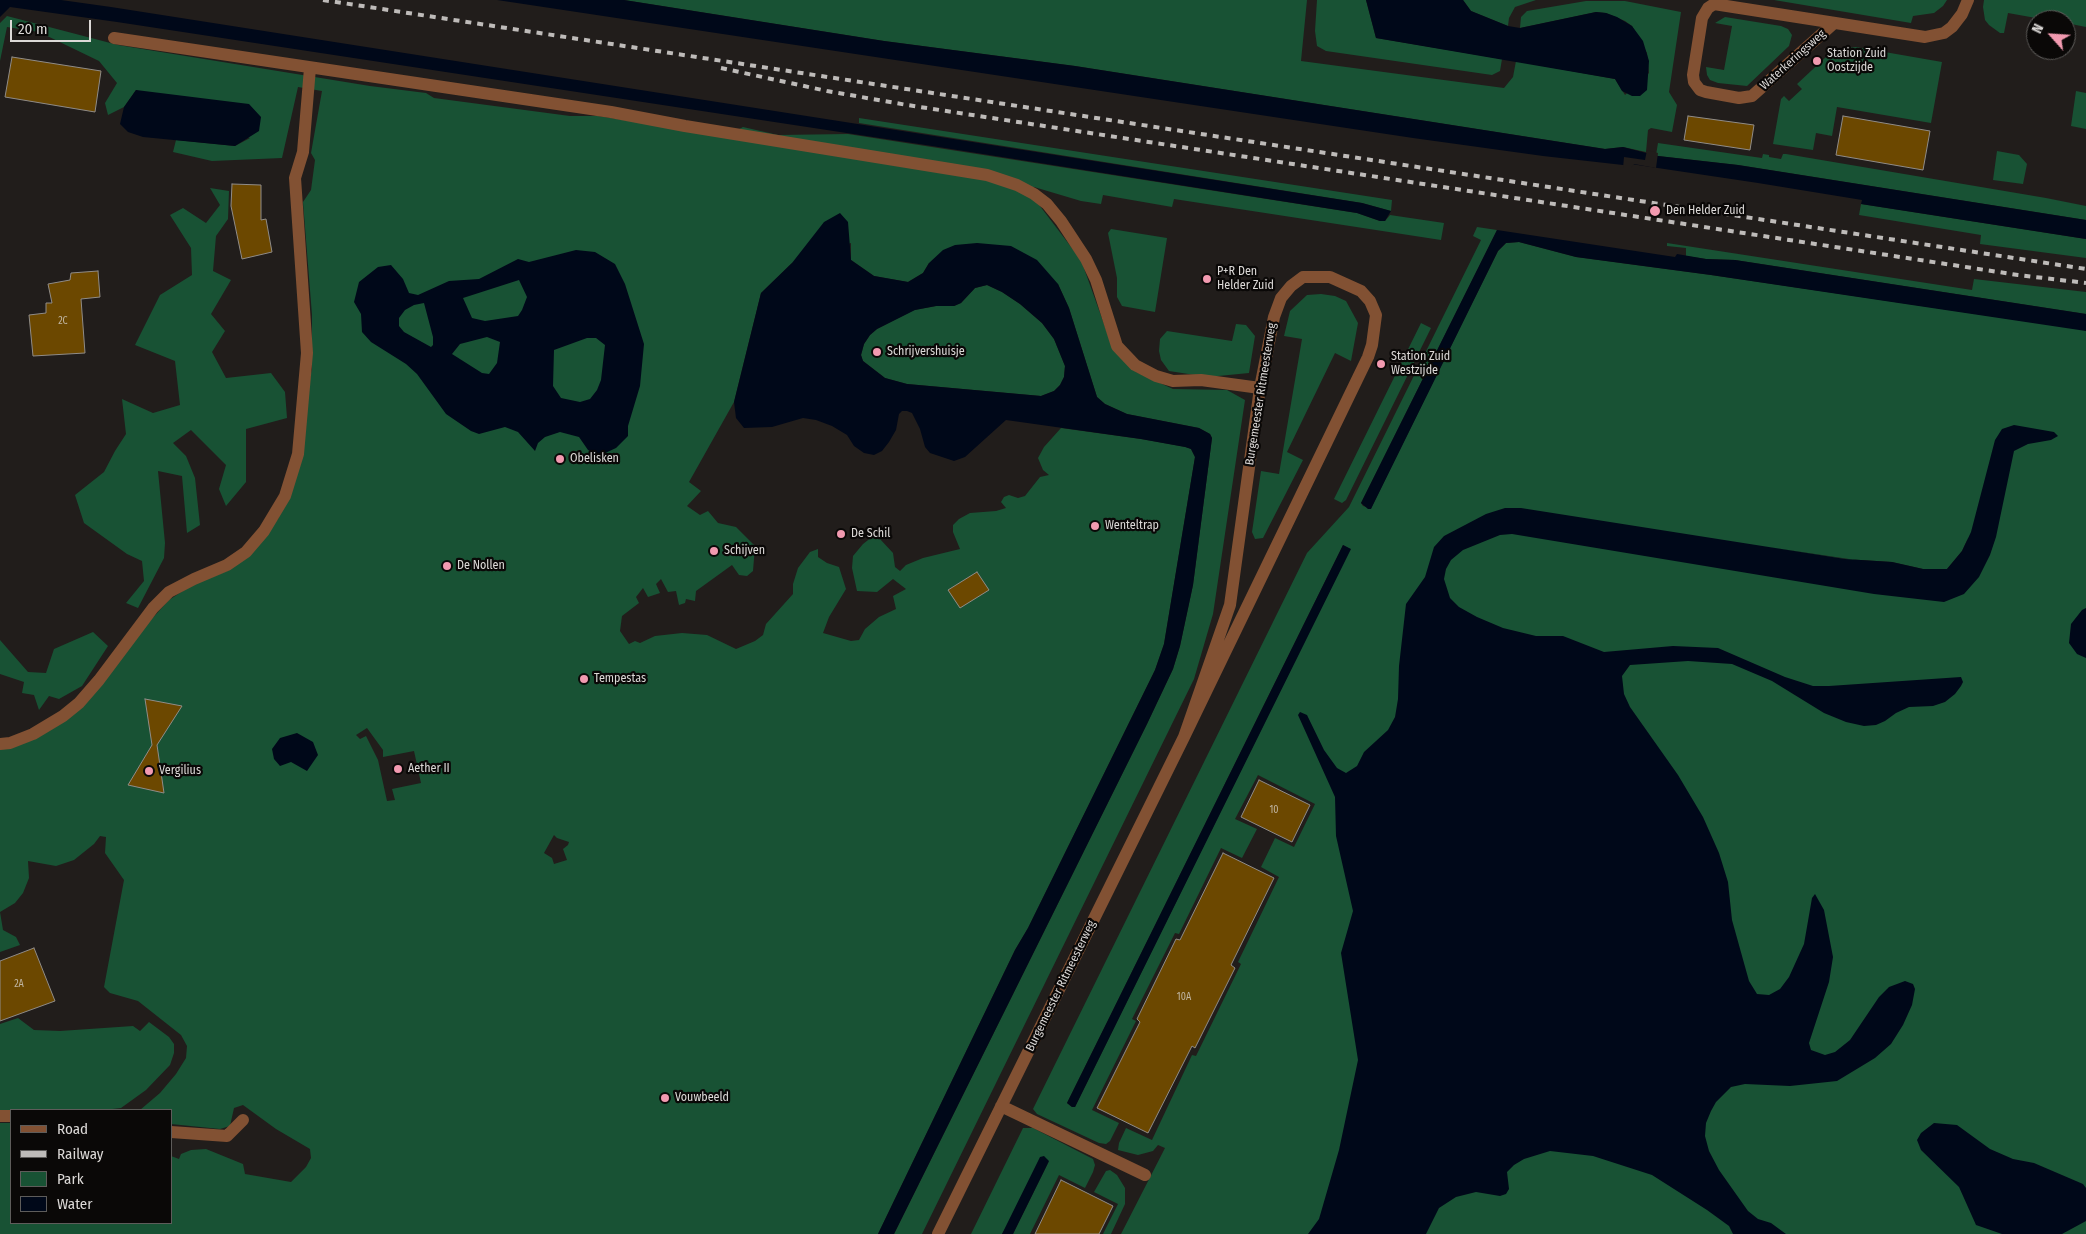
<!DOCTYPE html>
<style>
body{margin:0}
#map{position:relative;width:2086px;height:1234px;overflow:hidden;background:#211d1b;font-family:"Fira Sans Condensed",sans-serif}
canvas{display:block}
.legend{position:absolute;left:10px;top:1109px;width:162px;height:115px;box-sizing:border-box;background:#0a0807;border:1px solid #5e5c5a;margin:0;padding:6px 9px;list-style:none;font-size:15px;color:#dcd9d7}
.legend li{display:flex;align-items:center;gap:10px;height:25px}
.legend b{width:25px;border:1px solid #5e5c5a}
.north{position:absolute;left:2026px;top:10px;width:50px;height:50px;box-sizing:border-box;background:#0a0807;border:1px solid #5e5c5a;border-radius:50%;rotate:296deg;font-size:14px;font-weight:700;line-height:20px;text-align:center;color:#dcd9d7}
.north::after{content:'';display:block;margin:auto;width:18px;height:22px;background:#f29ab0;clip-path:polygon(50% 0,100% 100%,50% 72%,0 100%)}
.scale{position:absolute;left:10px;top:20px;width:81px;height:22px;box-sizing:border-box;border:2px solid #dcd9d7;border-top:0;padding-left:6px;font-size:15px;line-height:18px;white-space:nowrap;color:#dcd9d7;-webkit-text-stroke:4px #0a0807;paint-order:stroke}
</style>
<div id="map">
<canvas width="2086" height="1234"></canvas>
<ul class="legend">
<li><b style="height:6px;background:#825133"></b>Road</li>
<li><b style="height:6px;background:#bebbb9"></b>Railway</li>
<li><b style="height:14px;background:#185234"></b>Park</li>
<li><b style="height:14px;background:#000819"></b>Water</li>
</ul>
<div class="north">N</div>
<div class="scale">20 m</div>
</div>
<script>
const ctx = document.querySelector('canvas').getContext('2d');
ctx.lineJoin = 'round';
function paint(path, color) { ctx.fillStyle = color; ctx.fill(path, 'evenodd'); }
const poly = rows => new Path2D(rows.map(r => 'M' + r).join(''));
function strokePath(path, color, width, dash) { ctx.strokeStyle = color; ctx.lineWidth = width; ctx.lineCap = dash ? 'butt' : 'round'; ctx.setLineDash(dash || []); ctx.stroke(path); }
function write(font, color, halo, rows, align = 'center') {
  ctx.font = font + ' "Fira Sans Condensed",sans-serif'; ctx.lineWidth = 4.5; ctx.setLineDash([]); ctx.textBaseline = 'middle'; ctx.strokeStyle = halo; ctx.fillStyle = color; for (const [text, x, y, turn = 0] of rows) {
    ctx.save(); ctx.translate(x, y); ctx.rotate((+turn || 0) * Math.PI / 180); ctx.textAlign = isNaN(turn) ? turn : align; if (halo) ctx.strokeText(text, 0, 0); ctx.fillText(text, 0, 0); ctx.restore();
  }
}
const green = poly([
 [624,0,1307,0,1301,61,1504,88,1513,77,1516,61,1615,79,1625,95,1649,73,1647,53,1632,26,1625,21,1606,13,1596,12,1520,28,1521,17,1527,11,1586,1,1625,1,1681,12,1669,92,1677,105,1672,132,1651,128,1648,130,1646,152,1623,147,1605,149,1075,66,884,41],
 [1317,0,1366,0,1376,38,1502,59,1500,71,1492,75,1326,51,1317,46,1315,31],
 [1463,0,1536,0,1515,7,1509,18,1508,26,1471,11],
 [1774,0,1947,0,1943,6,1934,13,1913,16,1911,23],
 [1984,0,2086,0,2086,27,2066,23,2066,20,2047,20,2008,13,2004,33,2000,33,1989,25,1985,20,1983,7],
 [7,16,118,45,370,86,426,93,434,98,570,116,598,116,726,136,743,127,778,135,848,134,1357,213,1380,221,1385,221,1390,215,1444,223,1441,240,1174,199,1172,207,1103,195,1101,204,1081,201,1034,187,1027,189,1081,260,1113,349,1136,372,1173,389,1227,390,1245,400,1213,614,1194,679,922,1234,894,1234,1147,724,1173,669,1180,646,1193,585,1212,438,1210,434,1199,428,1127,414,1105,404,1097,397,1069,308,1058,284,929,263,923,273,908,282,874,276,851,260,851,243,792,263,761,293,734,402,689,482,701,491,687,506,700,515,708,511,718,523,736,527,755,546,753,571,747,576,739,575,732,565,696,591,695,601,686,599,685,603,679,605,676,591,668,592,661,579,656,584,660,593,648,597,643,588,636,597,639,603,622,616,620,631,629,644,635,641,640,643,655,636,682,633,707,635,736,649,755,641,763,635,766,624,793,594,793,584,798,568,810,552,818,549,818,557,827,563,839,567,846,589,829,617,823,633,851,641,859,640,865,629,879,617,896,609,893,596,906,589,893,579,877,592,857,591,852,568,853,556,863,544,872,537,880,539,893,553,895,567,900,571,906,565,923,558,960,549,953,532,953,525,959,519,970,513,996,511,1006,508,1001,502,1004,497,1009,495,1018,498,1025,496,1040,477,1049,475,1043,470,1038,458,1044,447,1061,428,1141,439,1186,447,1191,449,1195,457,1164,644,1155,670,1028,928,1015,950,878,1234,0,1234,0,1123,11,1123,11,1223,171,1223,171,1156,179,1159,181,1154,191,1150,206,1149,243,1164,245,1174,291,1182,306,1167,311,1158,310,1149,276,1129,243,1105,234,1108,230,1126,220,1129,171,1124,171,1110,140,1110,160,1093,176,1074,186,1058,187,1046,181,1035,138,1001,110,993,104,987,124,880,105,853,106,837,100,836,94,844,74,860,56,866,28,861,29,878,23,893,15,903,0,912,3,930,16,937,20,945,0,952,0,749,51,729,169,600,192,585,229,570,278,519,312,369,312,315,303,202,311,190,315,160,311,153,322,91,298,87,282,158,212,161,173,152,176,140,235,146,250,138,136,90,124,107,108,115,105,103,117,83,99,61,39,32,7,27,0,61,0,23],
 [367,728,383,750,383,757,414,751,421,783,392,789,395,800,387,801,378,760,366,736,360,739,356,735],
 [554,835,557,838,569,842,568,845,563,849,567,860,554,864,552,858,544,853],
 [1725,17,1781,26,1788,29,1792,35,1789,46,1747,86,1718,83,1710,80,1707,75,1706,67,1724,70,1732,26,1715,23],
 [1856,47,1942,62,1931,123,1837,107,1832,136,1816,133,1813,150,1773,144,1781,99,1784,96,1789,101,1802,89,1797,84,1826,57,1841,49],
 [2076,91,2086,93,2086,129,2071,126],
 [859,118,1392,200,1391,211,1362,203,859,123],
 [1658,143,1762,158,1763,154,1769,155,1769,157,1781,159,1783,154,1786,154,2046,198,2086,206,2086,220,1738,165,1658,156,1656,155],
 [1997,151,2019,155,2027,164,2023,184,1993,180],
 [210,188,229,191,228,219,216,236,213,271,231,280,211,314,225,331,212,352,226,378,271,373,285,392,287,418,246,429,246,482,226,506,219,489,226,465,191,430,173,443,186,456,195,478,200,525,187,533,182,476,158,471,165,543,164,558,138,608,126,603,144,581,142,561,127,554,84,523,75,495,104,472,115,451,126,434,122,399,153,413,180,405,175,361,135,345,160,295,192,275,191,248,170,215,183,208,206,223,220,205],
 [1861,204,2086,239,2086,258,1980,244,1981,235,1859,215],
 [1477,227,1497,230,1361,503,1363,506,1371,508,1498,251,1506,243,1519,242,1576,257,1711,275,2086,330,2086,1234,1121,1234,1165,1148,1158,1145,1153,1151,1138,1155,1118,1150,1119,1143,1126,1128,1152,1140,1192,1055,1196,1056,1241,964,1238,962,1279,877,1261,867,1275,838,1294,847,1315,804,1258,775,1235,819,1257,829,1242,858,1221,848,1179,934,1175,933,1132,1019,1136,1021,1092,1110,1119,1123,1110,1141,1106,1144,1099,1143,1037,1114,1033,1109,1307,553,1349,507,1481,240,1473,236],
 [1968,538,1957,575,1768,547,1845,559,1892,562,1923,569,1947,569,1962,551],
 [1343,545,1350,549,1075,1107,1072,1107,1067,1103],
 [1111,229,1167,238,1155,312,1122,306,1117,297,1117,278,1108,233],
 [1667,243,1972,290,1974,279,2086,292,2086,314,1735,260,1706,259,1686,256,1686,248,1667,246],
 [987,285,1002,292,1020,304,1042,323,1054,339,1065,366,1064,377,1060,385,1054,391,1041,396,907,384,885,378,863,361,861,355,864,344,870,335,877,329,914,310,936,306,954,306,961,303,975,288],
 [1321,294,1335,296,1346,301,1358,323,1351,361,1335,353,1287,452,1303,460,1263,538,1255,539,1252,532,1261,471,1279,474,1302,339,1284,336,1290,311,1307,295],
 [1421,323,1431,328,1346,500,1342,503,1334,499],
 [1236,324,1246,325,1255,336,1249,373,1208,377,1169,371,1161,360,1159,351,1160,339,1167,331,1232,341],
 [93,632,108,646,82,686,59,699,49,696,39,710,34,695,22,693,24,682,0,674,0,640,28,672,46,673,54,649],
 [18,1018,34,1030,60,1031,133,1026,140,1031,149,1022,169,1037,174,1044,174,1053,170,1065,146,1090,121,1108,104,1110,0,1110,0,1024],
 [1023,1128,1033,1128,1093,1159,1095,1165,1093,1172,1085,1188,1059,1175,1030,1234,1013,1234,1049,1161,1002,1234,971,1234],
 [1110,1170,1117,1175,1125,1188,1125,1204,1111,1234,1103,1234,1118,1204,1094,1192,1106,1171]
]);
const water = poly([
 [0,0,61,0,111,7,1362,203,1391,211,1385,221,1380,221,1357,213,932,146,117,22,10,7,0,17],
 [497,0,624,0,884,41,1075,66,1605,149,1623,147,1658,156,1738,165,2086,220,2086,239,1861,204,1862,200,1758,183,1631,164,1623,165,1543,156,1413,138],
 [1366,0,1463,0,1471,11,1508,26,1520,28,1596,12,1606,13,1617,17,1632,26,1643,41,1649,61,1647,90,1640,96,1632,96,1622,91,1615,79,1376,38],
 [136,90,249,104,261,117,259,131,235,146,143,137,128,132,120,124,124,107],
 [840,213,848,222,851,260,874,276,908,282,923,273,929,263,943,250,955,245,977,243,1011,246,1037,260,1058,284,1069,308,1097,397,1105,404,1127,414,1199,428,1210,434,1212,438,1193,585,1180,646,1173,669,1147,724,894,1234,878,1234,1015,950,1028,928,1155,670,1164,644,1195,457,1191,449,1185,447,1141,439,1006,420,965,457,954,461,930,453,925,447,920,429,912,413,907,411,902,411,899,414,896,430,889,442,882,451,874,455,864,453,854,446,847,435,832,426,816,420,803,418,772,427,744,428,736,418,734,402,761,293,792,263,824,222],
 [987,285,1002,292,1020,304,1042,323,1054,339,1065,366,1064,377,1060,385,1054,391,1041,396,907,384,885,378,863,361,861,355,864,344,870,335,877,329,915,310,936,306,954,306,961,303,975,288],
 [1497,230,1675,257,1677,254,1706,259,1735,260,2086,314,2086,331,1711,275,1576,257,1519,242,1506,243,1498,251,1371,509,1368,509,1361,503],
 [576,250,595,252,615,264,625,284,644,344,640,386,628,426,628,436,616,448,601,455,588,450,579,437,560,432,545,437,538,443,535,451,518,432,505,427,479,434,471,431,446,414,417,374,406,364,371,342,362,332,361,314,354,302,359,282,378,267,391,265,403,279,409,293,418,295,449,281,479,279,518,259,529,262],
 [519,280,527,297,522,310,518,316,485,321,472,318,463,298],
 [424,303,433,337,433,345,431,347,404,332,399,326,399,318,405,310,414,305],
 [487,337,500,342,497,363,489,374,482,373,452,354,460,344],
 [587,338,596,338,605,345,601,380,597,390,590,399,580,402,561,398,553,386,554,350],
 [2014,425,2054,432,2058,436,2051,440,2028,444,2014,451,1996,537,1990,555,1979,577,1964,594,1944,602,1874,594,1512,534,1500,535,1463,550,1451,560,1446,569,1444,579,1450,598,1459,607,1477,617,1503,628,1536,636,1563,636,1604,652,1673,646,1718,648,1785,677,1813,686,1829,686,1961,677,1963,682,1961,686,1955,694,1945,702,1933,706,1909,707,1896,713,1885,721,1876,725,1864,726,1846,722,1824,713,1772,681,1732,664,1688,661,1630,665,1622,676,1624,694,1630,707,1678,775,1703,817,1719,853,1728,882,1732,920,1749,981,1757,994,1769,995,1780,989,1789,977,1804,944,1812,898,1815,894,1824,910,1833,957,1829,982,1809,1043,1811,1050,1825,1055,1835,1052,1850,1040,1879,997,1889,987,1905,981,1913,984,1915,989,1912,1005,1903,1025,1891,1044,1875,1058,1837,1081,1790,1086,1745,1084,1731,1087,1716,1102,1711,1111,1706,1123,1705,1136,1709,1151,1719,1170,1748,1211,1758,1219,1771,1223,1786,1234,1733,1234,1729,1226,1707,1210,1652,1175,1593,1156,1550,1151,1524,1159,1514,1165,1507,1172,1509,1189,1506,1194,1500,1196,1476,1192,1456,1197,1439,1208,1426,1234,1308,1234,1319,1219,1339,1150,1358,1060,1341,953,1353,911,1336,836,1335,797,1298,715,1300,712,1307,715,1324,750,1337,768,1346,773,1357,766,1364,752,1388,730,1395,717,1398,699,1399,666,1406,604,1425,577,1434,547,1444,536,1486,514,1505,508,1521,508,1845,559,1892,562,1923,569,1947,569,1962,551,1971,532,1995,440,2002,429],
 [1343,545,1351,549,1075,1107,1072,1107,1067,1103],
 [2086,608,2086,658,2077,654,2069,643,2071,624,2082,610],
 [297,733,313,742,318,755,307,771,291,762,280,766,274,759,272,749,280,738],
 [1934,1123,1957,1125,1990,1149,2013,1159,2034,1163,2083,1184,2086,1188,2086,1221,2062,1234,2002,1234,1976,1225,1959,1187,1921,1150,1917,1140,1921,1133],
 [1044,1156,1049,1161,1013,1234,1002,1234,1040,1157]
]);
const pier = poly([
 [1647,150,1658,153,1656,168,1634,164,1631,168,1623,168,1624,157,1645,160]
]);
const building = poly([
 [12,57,101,71,95,112,5,97,12,57],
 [1688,116,1754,125,1750,150,1684,140,1688,116],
 [1843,116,1930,131,1923,170,1836,155,1843,116],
 [232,184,261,185,261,220,266,219,272,252,242,259,231,206,232,184],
 [98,271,100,297,81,299,85,353,33,356,29,315,46,313,46,303,52,303,48,284,70,280,71,273,98,271],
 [977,572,989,590,960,608,948,590,977,572],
 [145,699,182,706,157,745,164,793,128,785,152,745,145,699],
 [1259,780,1310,805,1292,842,1241,817,1259,780],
 [1223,853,1274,878,1231,965,1235,968,1195,1048,1192,1046,1148,1133,1097,1108,1140,1022,1137,1019,1176,939,1180,940,1223,853],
 [34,948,55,1001,0,1021,0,961,34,948],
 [1061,1180,1113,1206,1099,1234,1035,1234,1061,1180]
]);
const minor = poly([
 [1833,24,1752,96,1739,98,1706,92,1700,90,1694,82,1693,75,1702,18,1708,8,1714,4,1925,37,1944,33,1952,27,1962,14,1968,0],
 [114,38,611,112,685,126,987,175,1017,185,1034,194,1047,204,1061,221,1086,259,1096,280,1117,346,1135,365,1156,376,1173,381,1201,380,1260,388],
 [0,744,10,743,33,734,63,716,79,703,99,680,153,608,169,592,194,579,227,565,246,552,264,531,285,496,298,454,307,353,295,178,303,152,310,68],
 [1001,1106,1145,1175],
 [0,1116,11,1116],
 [171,1132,227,1136,243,1120],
 [938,1234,1184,737,1368,357,1372,345,1376,315,1370,301,1361,291,1330,277,1303,277,1291,286,1281,298,1274,317,1260,388,1230,605,1184,737]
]);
const rail = poly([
 [323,0,2086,269],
 [721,68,827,91,907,105,2018,275,2086,283]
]);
const markers = [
 [1817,61,5,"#f29ab0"],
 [1655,211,6,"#f29ab0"],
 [1207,279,5,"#f29ab0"],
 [877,352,5,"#f29ab0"],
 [1381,364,5,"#f29ab0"],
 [560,459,5,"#f29ab0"],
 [1095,526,5,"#f29ab0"],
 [841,534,5,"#f29ab0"],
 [714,551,5,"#f29ab0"],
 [447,566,5,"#f29ab0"],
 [584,679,5,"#f29ab0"],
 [398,769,5,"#f29ab0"],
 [149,771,5,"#f29ab0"],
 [665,1098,5,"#f29ab0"]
];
const numberNames = [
 ["2C",63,321],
 ["10",1274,810],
 ["2A",19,984],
 ["10A",1184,997]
];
const poiNames = [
 ["Station Zuid",1827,54],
 ["Oostzijde",1827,68],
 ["Den Helder Zuid",1666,211],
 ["P+R Den",1217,272],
 ["Helder Zuid",1217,286],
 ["Schrijvershuisje",887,352],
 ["Station Zuid",1391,357],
 ["Westzijde",1391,371],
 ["Obelisken",570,459],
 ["Wenteltrap",1105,526],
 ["De Schil",851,534],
 ["Schijven",724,551],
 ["De Nollen",457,566],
 ["Tempestas",594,679],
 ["Aether II",408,769],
 ["Vergilius",159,771],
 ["Vouwbeeld",675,1098]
];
const streetNames = [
 ["Waterkeringsweg",1793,60,-42],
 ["Burgemeester Ritmeesterweg",1261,394,-81],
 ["Burgemeester Ritmeesterweg",1061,986,-64]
];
paint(green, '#185234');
paint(water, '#000819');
paint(pier, '#211d1b');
paint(building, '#6c4800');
strokePath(building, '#908c88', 1);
strokePath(minor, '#825133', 12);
strokePath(rail, '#bebbb9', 4, [6, 6]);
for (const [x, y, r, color] of markers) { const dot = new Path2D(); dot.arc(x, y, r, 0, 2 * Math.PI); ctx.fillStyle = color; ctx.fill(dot); strokePath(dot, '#0a0807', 2); }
write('10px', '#c0b5a1', null, numberNames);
write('12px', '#dcd9d7', '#0a0807', poiNames, 'left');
write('12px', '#dcd9d7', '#0a0807', streetNames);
</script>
